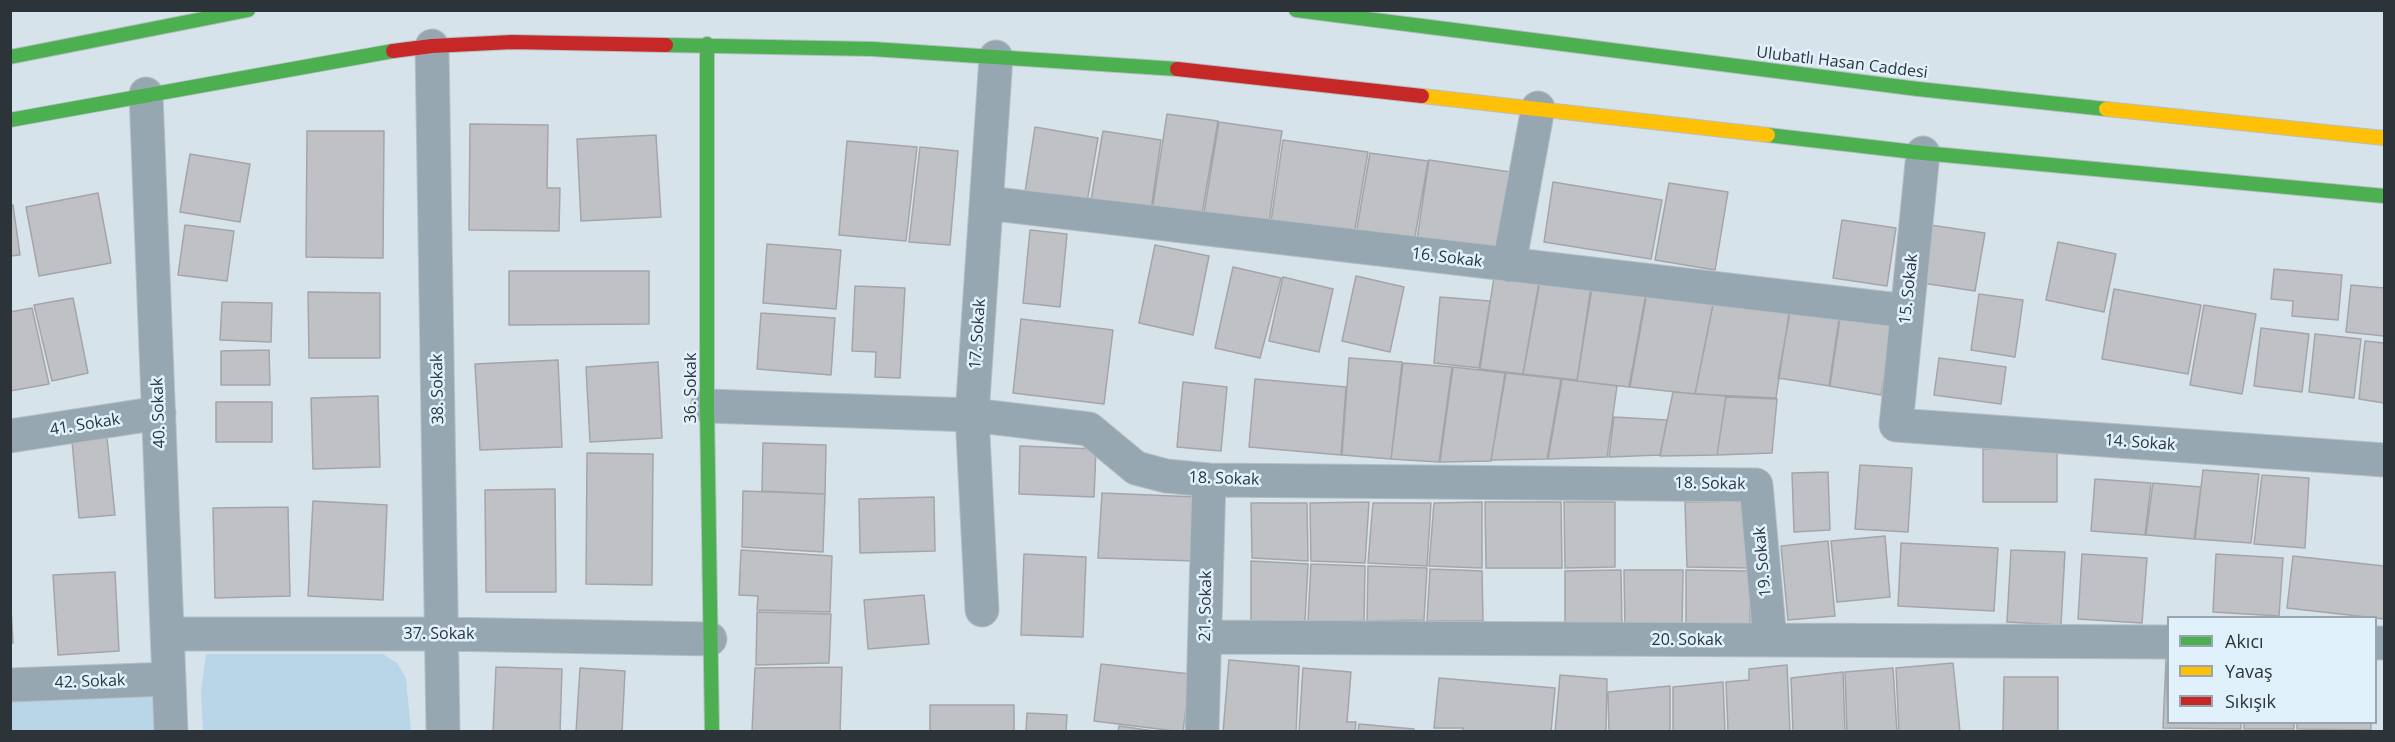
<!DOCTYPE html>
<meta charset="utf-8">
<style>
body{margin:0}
#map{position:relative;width:2395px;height:742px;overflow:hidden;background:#d7e3ea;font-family:"Open Sans",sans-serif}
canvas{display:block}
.frame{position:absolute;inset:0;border:12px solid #2c3439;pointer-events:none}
.legend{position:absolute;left:2167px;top:616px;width:210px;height:108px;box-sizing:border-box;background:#e0f1fc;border:2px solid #98a5ae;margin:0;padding:8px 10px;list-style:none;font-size:18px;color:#2c3439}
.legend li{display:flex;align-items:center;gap:12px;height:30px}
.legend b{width:30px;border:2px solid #98a5ae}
</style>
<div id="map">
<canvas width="2395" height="742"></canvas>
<div class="frame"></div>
<ul class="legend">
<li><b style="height:8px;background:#4caf50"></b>Akıcı</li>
<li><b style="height:8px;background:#ffc107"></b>Yavaş</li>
<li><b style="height:8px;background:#c62828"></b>Sıkışık</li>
</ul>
</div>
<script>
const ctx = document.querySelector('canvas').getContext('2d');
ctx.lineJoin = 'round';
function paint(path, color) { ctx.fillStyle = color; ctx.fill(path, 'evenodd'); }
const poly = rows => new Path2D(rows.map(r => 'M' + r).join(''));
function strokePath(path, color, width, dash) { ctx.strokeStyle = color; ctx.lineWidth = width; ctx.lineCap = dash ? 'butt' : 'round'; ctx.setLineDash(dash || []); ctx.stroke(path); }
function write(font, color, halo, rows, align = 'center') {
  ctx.font = font + ' "Open Sans",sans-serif'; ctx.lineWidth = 5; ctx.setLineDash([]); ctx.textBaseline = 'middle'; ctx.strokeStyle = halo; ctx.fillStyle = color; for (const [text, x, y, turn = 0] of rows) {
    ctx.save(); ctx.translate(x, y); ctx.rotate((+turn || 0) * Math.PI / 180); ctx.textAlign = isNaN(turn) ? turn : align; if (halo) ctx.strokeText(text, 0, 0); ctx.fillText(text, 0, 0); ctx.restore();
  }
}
const green = poly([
 [206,654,383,654,397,663,406,678,411,731,203,731,201,691],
 [156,692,156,731,11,731,10,693]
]);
const building = poly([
 [1167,114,1218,121,1201,219,1152,211,1167,114],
 [1219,122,1282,131,1268,229,1203,219,1219,122],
 [470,124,548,125,547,188,560,188,559,231,469,230,470,124],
 [1035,127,1098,138,1087,202,1025,192,1035,127],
 [307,131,384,131,383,258,306,257,307,131],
 [1103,131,1161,140,1151,210,1091,200,1103,131],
 [656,135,661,217,581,221,577,139,656,135],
 [1283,140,1368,152,1353,240,1270,228,1283,140],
 [847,141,917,147,906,241,839,235,847,141],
 [920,147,958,151,950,245,909,242,920,147],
 [1370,153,1428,161,1413,248,1355,240,1370,153],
 [190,154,250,164,240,222,180,212,190,154],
 [1429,160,1517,173,1504,259,1416,246,1429,160],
 [1553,182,1662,200,1651,259,1544,242,1553,182],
 [1669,183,1728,192,1715,270,1655,260,1669,183],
 [98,193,111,263,39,276,26,207,98,193],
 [13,205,20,255,10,256,10,206,13,205],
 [1842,220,1896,228,1887,286,1833,278,1842,220],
 [185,225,234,231,227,281,178,275,185,225],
 [1930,225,1985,233,1975,291,1922,283,1930,225],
 [1030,230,1067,234,1060,307,1023,303,1030,230],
 [2058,242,2116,254,2104,312,2046,300,2058,242],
 [767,244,841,250,836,309,763,303,767,244],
 [1155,245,1209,256,1193,335,1139,323,1155,245],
 [1233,267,1281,278,1260,358,1215,348,1233,267],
 [2274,269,2342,275,2338,320,2292,316,2293,301,2271,299,2274,269],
 [509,271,649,271,649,324,509,325,509,271],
 [1356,276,1404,287,1390,352,1342,341,1356,276],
 [1283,277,1333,289,1319,352,1269,341,1283,277],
 [1494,277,1539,282,1523,374,1480,369,1494,277],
 [1540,281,1591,287,1577,380,1523,374,1540,281],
 [2351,285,2384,288,2384,336,2346,332,2351,285],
 [855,286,905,288,900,378,875,377,876,352,852,351,855,286],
 [1592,288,1646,293,1629,387,1577,381,1592,288],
 [2114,289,2201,305,2188,374,2102,359,2114,289],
 [308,292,380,293,380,358,309,358,308,292],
 [1647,293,1714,299,1695,394,1630,387,1647,293],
 [1979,294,2023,300,2015,357,1971,350,1979,294],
 [1440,297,1490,301,1479,368,1434,363,1440,297],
 [73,298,88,373,52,381,34,305,73,298],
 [1714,300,1790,307,1776,398,1695,394,1714,300],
 [222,302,272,303,271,342,220,340,222,302],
 [2204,305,2256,314,2242,394,2190,385,2204,305],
 [1791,307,1841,312,1830,386,1778,378,1791,307],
 [32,308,49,384,10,391,10,312,32,308],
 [1840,312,1894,317,1881,395,1829,386,1840,312],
 [761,313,835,318,831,375,757,369,761,313],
 [1021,319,1113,330,1104,404,1013,393,1021,319],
 [2261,328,2309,334,2302,392,2254,386,2261,328],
 [2315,334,2361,339,2354,398,2309,392,2315,334],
 [2365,341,2384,343,2384,403,2359,399,2365,341],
 [269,350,270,385,221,385,221,351,269,350],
 [1349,358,1402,362,1391,459,1342,455,1349,358],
 [1939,358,2006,367,2001,404,1934,395,1939,358],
 [558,360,562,447,480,450,475,364,558,360],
 [658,362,662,438,590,442,586,367,658,362],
 [1403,363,1452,367,1439,462,1391,459,1403,363],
 [1453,367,1505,373,1491,461,1440,462,1453,367],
 [1506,373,1561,379,1547,459,1491,460,1506,373],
 [1255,379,1346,387,1341,455,1249,447,1255,379],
 [1562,379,1617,386,1607,457,1548,459,1562,379],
 [1183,382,1227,387,1221,451,1177,447,1183,382],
 [1673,392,1726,396,1717,455,1660,456,1673,392],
 [378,396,380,467,313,469,311,398,378,396],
 [1726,397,1777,399,1772,453,1717,455,1726,397],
 [216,402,272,402,272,442,216,442,216,402],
 [1614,417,1667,420,1660,455,1609,457,1614,417],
 [107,438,115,515,79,518,72,441,107,438],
 [763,443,826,445,825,494,762,491,763,443],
 [1020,446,1096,449,1094,497,1019,494,1020,446],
 [2057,448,2057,502,1983,502,1983,449,2057,448],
 [587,453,653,454,652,585,586,584,587,453],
 [1860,465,1912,468,1908,532,1855,529,1860,465],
 [2203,470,2259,474,2251,543,2195,539,2203,470],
 [1828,472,1830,530,1794,532,1792,473,1828,472],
 [2262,475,2309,478,2305,548,2254,544,2262,475],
 [2095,479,2151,483,2145,535,2091,531,2095,479],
 [2153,483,2201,487,2194,539,2146,535,2153,483],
 [555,489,556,592,486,592,485,490,555,489],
 [743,491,825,494,823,552,742,547,743,491],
 [1102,493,1198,497,1196,561,1098,558,1102,493],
 [934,497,935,551,860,553,859,499,934,497],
 [313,501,387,505,383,600,308,596,313,501],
 [1750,501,1750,568,1687,567,1685,502,1750,501],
 [1369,502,1365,563,1311,561,1310,503,1369,502],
 [1482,502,1482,568,1429,566,1434,503,1482,502],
 [1485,502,1561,502,1562,568,1486,568,1485,502],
 [1564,502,1615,502,1615,567,1565,568,1564,502],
 [1251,503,1307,503,1308,561,1252,558,1251,503],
 [1373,503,1431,503,1427,566,1368,563,1373,503],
 [288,507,290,596,215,598,213,508,288,507],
 [1885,536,1890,597,1837,602,1831,541,1885,536],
 [1828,541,1835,616,1788,620,1781,546,1828,541],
 [1901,543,1998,548,1994,611,1898,606,1901,543],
 [741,550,832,556,830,612,757,610,758,596,739,595,741,550],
 [2011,550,2065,552,2061,625,2007,622,2011,550],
 [1024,554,1086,557,1083,637,1021,635,1024,554],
 [2082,554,2147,558,2142,623,2078,619,2082,554],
 [2216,554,2283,558,2279,616,2213,612,2216,554],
 [2293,556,2384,566,2384,619,2287,608,2293,556],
 [1251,561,1308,564,1305,621,1251,621,1251,561],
 [1311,564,1365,566,1364,621,1308,621,1311,564],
 [1368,566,1427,568,1424,620,1367,621,1368,566],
 [1430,569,1482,571,1483,621,1427,621,1430,569],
 [1621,570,1622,632,1565,632,1565,571,1621,570],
 [1624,570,1683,570,1682,632,1625,632,1624,570],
 [1686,570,1750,571,1750,631,1686,632,1686,570],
 [115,572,119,651,58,655,53,575,115,572],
 [10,591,13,643,10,643,10,591],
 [924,595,929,644,868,649,864,600,924,595],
 [757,612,831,614,829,663,756,665,757,612],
 [2166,659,2168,722,2241,722,2241,729,2163,728,2166,659],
 [1229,660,1299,666,1296,732,1223,732,1229,660],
 [1953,663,1960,732,1899,732,1896,668,1953,663],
 [1101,664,1190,674,1183,732,1094,721,1101,664],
 [1787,665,1790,732,1728,732,1726,682,1749,680,1749,669,1787,665],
 [496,667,562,669,560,732,493,732,496,667],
 [842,667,840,732,752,732,755,668,842,667],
 [580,668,625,671,622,732,576,732,580,668],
 [1303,668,1351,672,1347,722,1356,722,1355,732,1299,732,1303,668],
 [1893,668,1897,732,1847,732,1845,672,1893,668],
 [1843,672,1845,732,1793,732,1791,678,1843,672],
 [1560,675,1607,679,1606,732,1555,732,1560,675],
 [2004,677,2058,677,2058,732,2003,732,2004,677],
 [1439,678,1555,688,1551,732,1463,732,1463,728,1434,728,1439,678],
 [1723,682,1725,732,1673,732,1673,687,1723,682],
 [1670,686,1670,732,1609,732,1608,692,1670,686],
 [930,705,1014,705,1014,732,930,732,930,705],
 [1027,713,1067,715,1066,732,1026,732,1027,713],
 [2244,722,2294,722,2294,729,2244,729,2244,722],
 [2297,722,2371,722,2371,730,2297,729,2297,722],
 [1359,724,1414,729,1414,732,1358,732,1359,724],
 [1119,726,1161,732,1118,732,1119,726]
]);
const street = poly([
 [432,46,443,732],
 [146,94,171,732],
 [1923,153,1896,425,2384,460],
 [987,203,1907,311],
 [1509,265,1538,108],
 [707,406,972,415,1089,429,1136,468,1166,476,1209,480,1756,485,1770,640],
 [10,436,159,413],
 [982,610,972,415,996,57],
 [168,634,443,634,710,639],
 [1205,637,2168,642],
 [2376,643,2384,643],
 [10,685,169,679],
 [1202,732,1209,480]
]);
const fast = poly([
 [1296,10,1918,89,2106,109],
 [707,44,707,406,712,732],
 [666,45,872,49,1177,69],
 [10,57,248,10],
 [10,120,393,51],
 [1768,135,1923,153,2384,196]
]);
const slow = poly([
 [1422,96,1768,135],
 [2106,109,2384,138]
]);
const jam = poly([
 [393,51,432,46,512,42,666,45],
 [1177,69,1422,96]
]);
const streetNames = [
 ["Ulubatlı Hasan Caddesi",1842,63,7],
 ["16. Sokak",1447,258,7],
 ["15. Sokak",1909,289,-84],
 ["17. Sokak",978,334,-86],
 ["36. Sokak",691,388,-90],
 ["38. Sokak",438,389,-91],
 ["40. Sokak",159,413,-92],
 ["41. Sokak",85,425,-9],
 ["14. Sokak",2140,443,4],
 ["18. Sokak",1224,479,2],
 ["18. Sokak",1710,484,1],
 ["19. Sokak",1763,562,-95],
 ["21. Sokak",1206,606,-89],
 ["37. Sokak",439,634],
 ["20. Sokak",1687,640],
 ["42. Sokak",90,682,-2]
];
paint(green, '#b9d6e8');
paint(building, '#c0c1c5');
strokePath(building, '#a4a5a9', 1.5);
strokePath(street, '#b6bfc5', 35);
strokePath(fast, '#b6bfc5', 16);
strokePath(slow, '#b6bfc5', 16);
strokePath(jam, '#b6bfc5', 16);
strokePath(street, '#97a7b1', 33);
strokePath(fast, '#4caf50', 14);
strokePath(slow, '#ffc107', 14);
strokePath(jam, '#c62828', 14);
write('16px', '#2c3439', '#e0f1fc', streetNames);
</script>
